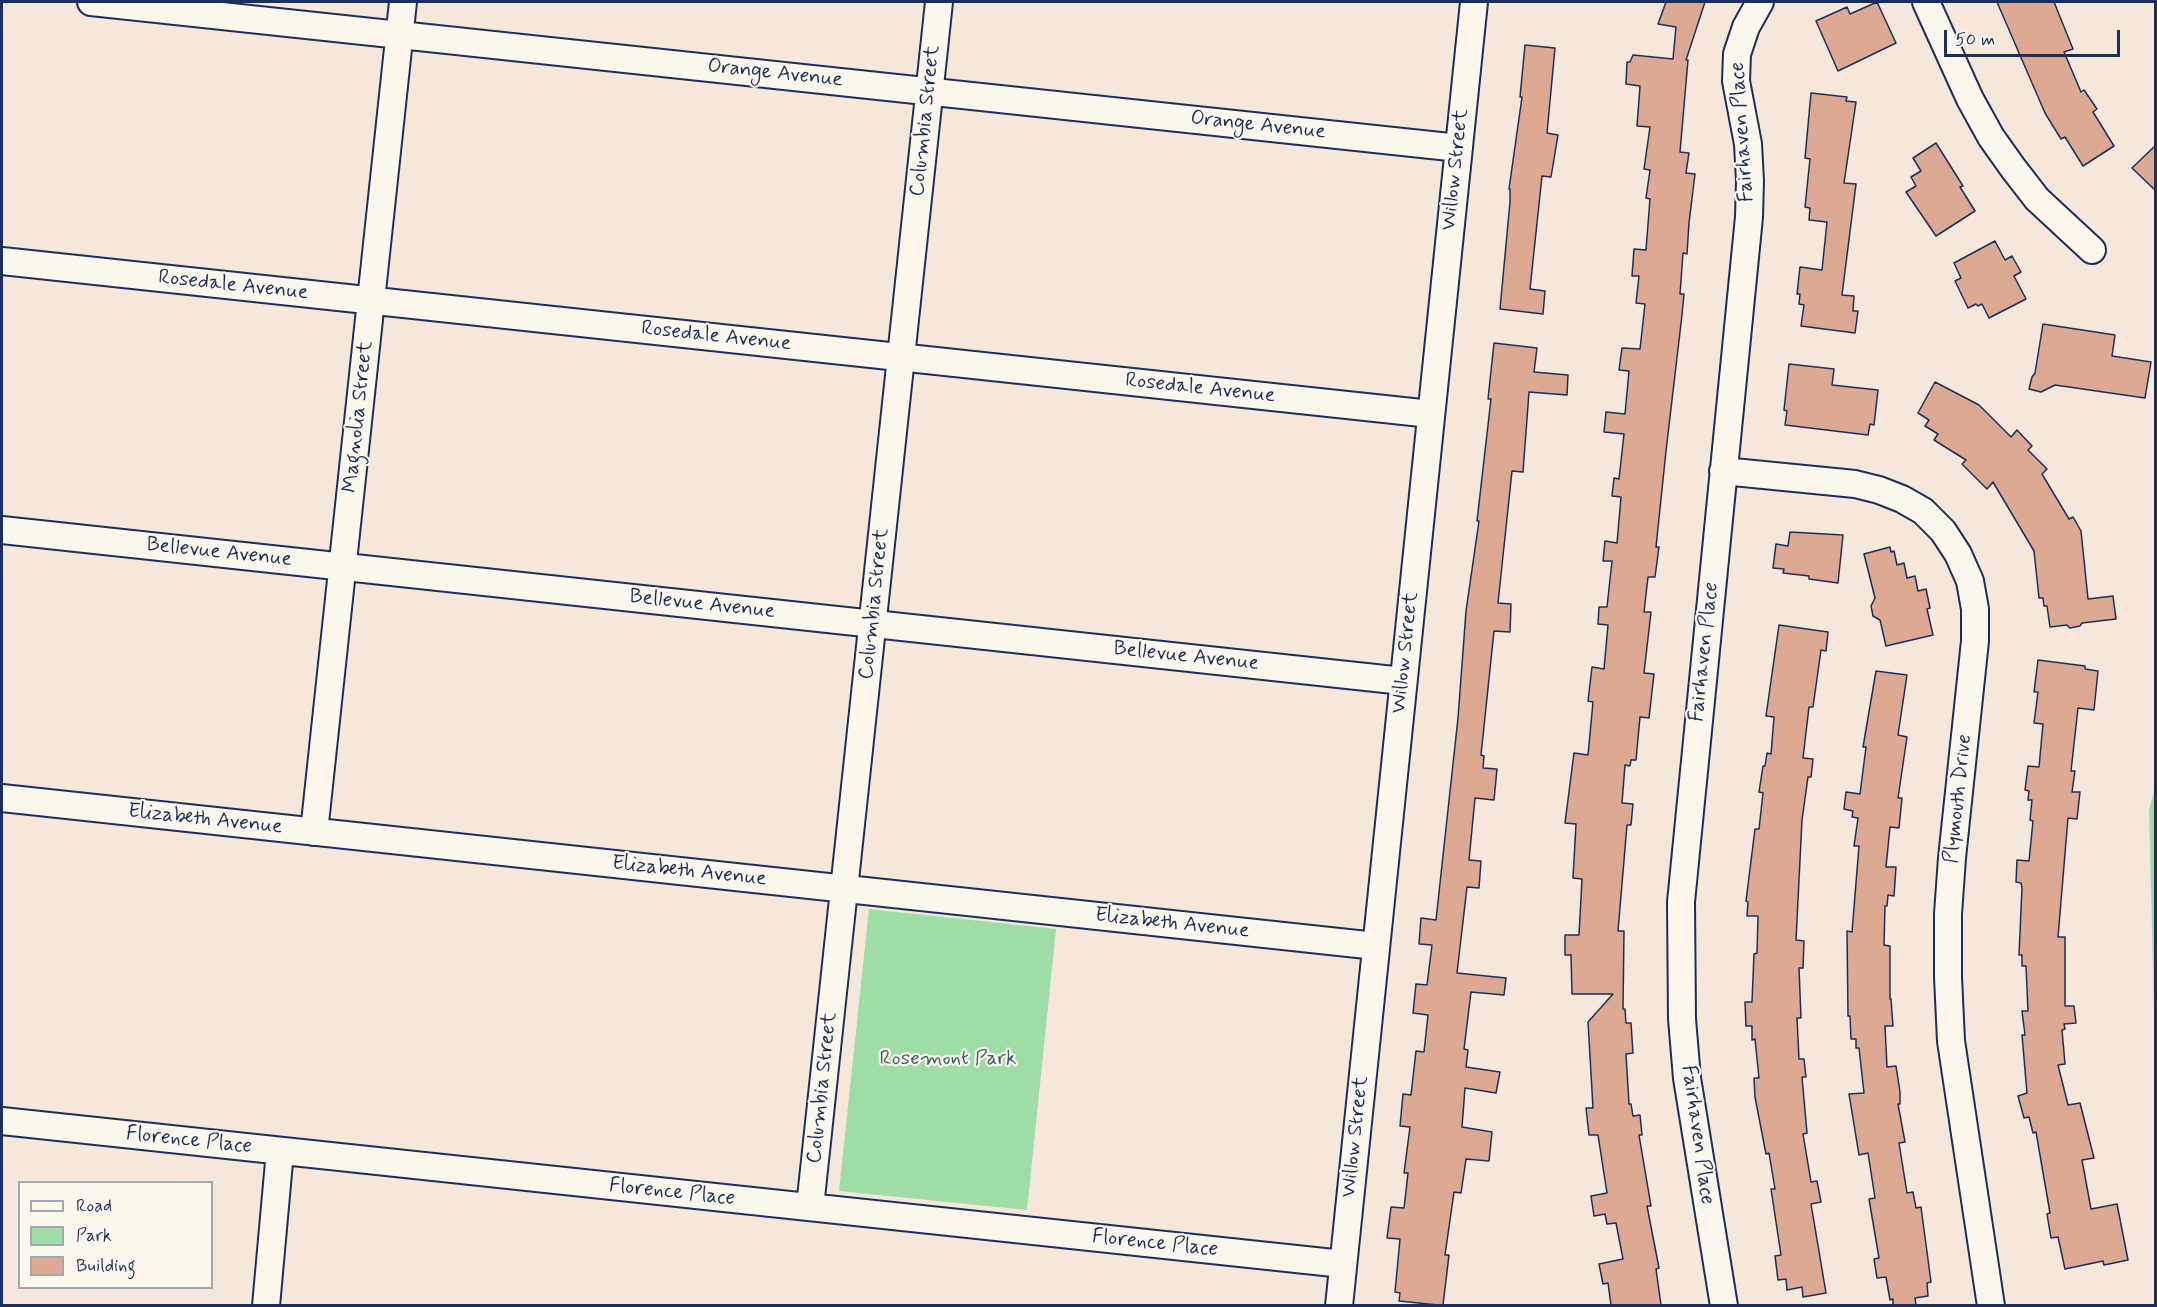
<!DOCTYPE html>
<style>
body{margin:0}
#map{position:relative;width:2157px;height:1307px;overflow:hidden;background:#f5e7da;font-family:Mynerve,sans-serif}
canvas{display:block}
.frame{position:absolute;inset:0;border:3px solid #1b2f5e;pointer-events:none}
.legend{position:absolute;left:18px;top:1181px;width:195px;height:108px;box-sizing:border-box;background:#fbf7ec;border:2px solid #a1a7b3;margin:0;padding:8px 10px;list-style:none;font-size:18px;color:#1b2f5e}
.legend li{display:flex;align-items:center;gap:12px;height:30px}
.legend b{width:30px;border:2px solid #a1a7b3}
.scale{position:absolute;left:1944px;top:30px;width:176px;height:27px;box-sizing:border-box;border:3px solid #1b2f5e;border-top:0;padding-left:8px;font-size:18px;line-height:21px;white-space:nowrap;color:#1b2f5e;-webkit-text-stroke:4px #fbf7ec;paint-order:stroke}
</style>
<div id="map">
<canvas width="2157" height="1307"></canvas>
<div class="frame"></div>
<ul class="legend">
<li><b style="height:8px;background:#fbf7ec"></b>Road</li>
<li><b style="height:16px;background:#9edda5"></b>Park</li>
<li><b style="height:16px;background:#dda992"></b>Building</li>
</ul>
<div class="scale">50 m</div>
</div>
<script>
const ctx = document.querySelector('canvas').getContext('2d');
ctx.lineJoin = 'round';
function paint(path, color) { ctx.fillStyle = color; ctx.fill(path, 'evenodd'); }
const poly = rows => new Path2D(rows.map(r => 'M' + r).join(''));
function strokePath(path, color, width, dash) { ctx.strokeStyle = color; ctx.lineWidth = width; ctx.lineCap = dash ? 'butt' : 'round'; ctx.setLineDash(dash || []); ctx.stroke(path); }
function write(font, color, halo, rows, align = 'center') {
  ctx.font = font + ' Mynerve,sans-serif'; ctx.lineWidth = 4.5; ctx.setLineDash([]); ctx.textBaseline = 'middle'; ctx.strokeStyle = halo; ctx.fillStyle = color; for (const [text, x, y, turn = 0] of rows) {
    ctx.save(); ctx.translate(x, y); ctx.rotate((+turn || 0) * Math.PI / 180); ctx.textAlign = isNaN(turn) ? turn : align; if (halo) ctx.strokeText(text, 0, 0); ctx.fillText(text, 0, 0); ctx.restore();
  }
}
const green = poly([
 [2155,787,2156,787,2155,1047,2149,810],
 [869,909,1056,929,1027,1210,839,1191]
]);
const building = poly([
 [1666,2,1705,2,1686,60,1688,60,1680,152,1689,153,1686,173,1695,174,1689,223,1687,254,1683,253,1680,294,1684,294,1682,315,1666,451,1656,547,1659,547,1655,577,1648,577,1644,612,1651,612,1644,673,1654,674,1649,718,1640,717,1636,760,1631,760,1630,766,1625,765,1622,803,1633,804,1631,825,1627,825,1618,931,1624,931,1623,1009,1625,1009,1626,1023,1631,1023,1633,1053,1626,1054,1629,1104,1631,1104,1633,1116,1640,1115,1642,1135,1639,1135,1651,1206,1647,1206,1659,1268,1656,1269,1661,1305,1611,1305,1608,1283,1603,1284,1599,1264,1623,1259,1616,1223,1607,1224,1605,1214,1594,1216,1591,1196,1607,1193,1598,1135,1589,1135,1586,1108,1593,1108,1588,1022,1613,994,1572,994,1571,955,1565,955,1565,935,1579,935,1582,879,1573,878,1576,824,1565,823,1574,753,1588,755,1593,702,1588,701,1592,667,1604,669,1608,625,1598,624,1599,607,1607,607,1612,561,1603,561,1605,541,1617,543,1621,497,1612,496,1614,478,1619,479,1624,434,1604,432,1606,412,1625,414,1629,371,1619,370,1622,348,1640,349,1645,304,1636,303,1639,276,1632,276,1634,249,1646,250,1650,199,1646,198,1650,170,1644,169,1650,127,1637,126,1640,86,1626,84,1627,62,1630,62,1633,55,1673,59,1676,27,1658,24,1666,2],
 [1877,2,1896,43,1838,71,1816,21,1847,7,1850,14,1877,2],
 [1997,2,2054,2,2073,49,2064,52,2081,92,2084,90,2097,109,2093,112,2114,146,2083,166,2065,137,2061,139,2045,113,1997,2],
 [1525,45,1555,48,1547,133,1558,135,1551,177,1542,176,1530,289,1545,291,1543,314,1500,309,1510,202,1510,189,1509,189,1522,97,1520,97,1525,45],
 [1811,93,1847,97,1846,101,1856,102,1844,183,1856,184,1842,295,1854,296,1853,311,1858,311,1855,333,1801,326,1804,305,1799,304,1800,294,1797,294,1800,267,1822,270,1827,222,1809,220,1810,208,1805,207,1810,159,1805,158,1811,93],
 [1936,143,1963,186,1960,187,1975,211,1936,236,1906,192,1916,186,1911,177,1921,171,1913,158,1936,143],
 [2156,145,2156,191,2132,168,2156,145],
 [1995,241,2005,260,2012,256,2021,272,2014,276,2026,299,1989,318,1982,304,1978,306,1976,304,1968,308,1955,281,1961,278,1954,263,1995,241],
 [2043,324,2115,335,2112,356,2151,362,2145,398,2055,385,2041,392,2029,389,2032,377,2035,373,2043,324],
 [1494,343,1537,348,1534,372,1568,375,1567,395,1529,392,1523,472,1512,471,1498,603,1511,604,1510,632,1494,631,1481,755,1484,756,1483,768,1497,769,1494,800,1475,798,1469,860,1481,861,1479,888,1467,887,1457,973,1506,978,1504,995,1471,992,1464,1049,1468,1050,1466,1067,1500,1072,1496,1093,1465,1088,1462,1127,1492,1132,1489,1161,1466,1159,1461,1193,1454,1192,1445,1255,1449,1255,1443,1305,1438,1305,1399,1301,1400,1293,1395,1292,1400,1239,1387,1238,1391,1207,1404,1208,1408,1173,1404,1173,1410,1127,1400,1126,1403,1094,1411,1095,1416,1051,1424,1052,1428,1015,1413,1013,1416,984,1427,985,1432,945,1419,944,1421,918,1436,920,1458,718,1466,611,1479,521,1477,521,1491,399,1488,399,1494,343],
 [1789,364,1834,369,1832,385,1878,390,1874,425,1870,424,1868,435,1785,425,1787,411,1784,410,1789,364],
 [1935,382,1979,405,2011,437,2017,430,2032,446,2028,450,2047,469,2042,474,2069,519,2073,517,2081,531,2088,599,2113,596,2116,619,2082,623,2080,626,2070,628,2067,625,2050,627,2047,606,2044,606,2043,598,2039,598,2034,551,1993,482,1987,489,1962,464,1966,460,1934,440,1938,434,1925,426,1929,420,1918,413,1935,382],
 [1790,532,1843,535,1838,583,1809,579,1809,576,1783,573,1784,569,1773,568,1776,544,1788,546,1790,532],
 [1890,547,1891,552,1894,551,1897,565,1904,563,1907,578,1915,576,1918,591,1926,589,1930,608,1927,609,1933,635,1886,646,1880,620,1873,616,1871,606,1875,598,1864,554,1890,547],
 [1779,625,1828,632,1826,651,1821,650,1813,707,1809,707,1803,758,1813,759,1811,777,1808,777,1802,820,1796,940,1804,941,1803,968,1799,968,1801,1018,1797,1018,1799,1059,1804,1059,1806,1077,1802,1077,1807,1133,1803,1134,1811,1182,1817,1181,1821,1202,1811,1204,1826,1293,1803,1297,1802,1287,1787,1290,1786,1279,1778,1280,1775,1256,1781,1255,1771,1189,1775,1189,1769,1153,1766,1154,1755,1097,1754,1078,1759,1078,1755,1039,1752,1040,1752,1026,1746,1026,1745,1002,1752,1002,1754,954,1757,953,1758,916,1747,916,1748,902,1746,901,1755,829,1759,829,1763,793,1759,792,1763,766,1765,766,1767,753,1771,754,1774,717,1766,716,1779,625],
 [2038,660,2085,666,2085,669,2098,671,2094,710,2078,708,2071,771,2075,771,2072,792,2080,792,2077,819,2068,818,2058,937,2065,937,2065,1006,2074,1006,2076,1023,2064,1024,2065,1029,2062,1030,2065,1064,2058,1065,2068,1105,2080,1103,2094,1158,2082,1160,2091,1209,2117,1204,2128,1260,2104,1265,2103,1261,2065,1269,2058,1237,2051,1238,2047,1214,2050,1213,2036,1132,2033,1133,2029,1117,2024,1118,2018,1096,2027,1093,2022,1035,2025,1035,2022,1011,2028,1011,2026,966,2022,966,2022,955,2019,955,2022,888,2021,883,2016,882,2017,860,2029,861,2033,821,2030,820,2032,800,2028,800,2029,791,2025,790,2028,766,2039,767,2043,724,2034,723,2038,692,2034,692,2038,660],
 [1876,671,1907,675,1898,735,1907,737,1898,798,1902,798,1899,828,1890,827,1886,867,1896,867,1894,896,1888,895,1887,906,1885,906,1884,945,1890,946,1890,999,1891,999,1893,1026,1885,1026,1887,1067,1896,1066,1900,1092,1900,1104,1898,1104,1905,1142,1899,1143,1907,1193,1913,1192,1916,1208,1921,1207,1931,1282,1927,1283,1928,1296,1915,1298,1916,1305,1893,1305,1893,1299,1890,1300,1886,1277,1877,1278,1874,1259,1879,1258,1869,1199,1875,1198,1868,1153,1859,1155,1849,1094,1864,1093,1859,1048,1856,1048,1856,1039,1851,1039,1850,1016,1848,1016,1847,931,1852,932,1859,846,1854,846,1858,818,1852,817,1853,811,1844,809,1846,792,1860,794,1866,747,1863,747,1876,671]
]);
const minor = poly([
 [91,2,1459,148],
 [1926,2,1970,99,1991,137,2013,168,2037,199,2092,250],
 [2,261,1431,414],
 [1723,471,1855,484,1879,490,1902,499,1923,511,1943,531,1958,554,1970,581,1975,609,1975,641,1952,858,1948,914,1948,977,1951,1041,1991,1306],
 [2,530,1403,681],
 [2,798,1376,946],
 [314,832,403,2],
 [2,1121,1343,1264],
 [810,1207,939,2],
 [266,1306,280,1151],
 [1339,1306,1474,2],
 [1724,1306,1687,1078,1682,1019,1681,902,1749,217,1750,181,1748,144,1736,81,1737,54,1746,27,1760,2]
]);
const streetNames = [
 ["Orange Avenue",775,74,6],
 ["Columbia Street",926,121,-84],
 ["Orange Avenue",1258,126,6],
 ["Fairhaven Place",1743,132,-94],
 ["Willow Street",1456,170,-84],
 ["Rosedale Avenue",233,286,6],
 ["Rosedale Avenue",716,337,6],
 ["Rosedale Avenue",1200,389,6],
 ["Magnolia Street",359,417,-84],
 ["Bellevue Avenue",219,553,6],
 ["Columbia Street",875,604,-84],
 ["Bellevue Avenue",702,605,6],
 ["Fairhaven Place",1705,652,-84],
 ["Willow Street",1406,653,-84],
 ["Bellevue Avenue",1186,657,6],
 ["Plymouth Drive",1959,799,-84],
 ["Elizabeth Avenue",205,820,6],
 ["Elizabeth Avenue",689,872,6],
 ["Elizabeth Avenue",1172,924,6],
 ["Columbia Street",823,1088,-84],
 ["Fairhaven Place",1697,1135,82],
 ["Willow Street",1356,1137,-84],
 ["Florence Place",189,1141,6],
 ["Florence Place",672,1193,6],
 ["Florence Place",1155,1244,6]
];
const parkNames = [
 ["Rosemont Park",948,1060]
];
paint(green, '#9edda5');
paint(building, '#dda992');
strokePath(building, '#1b2f5e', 1.5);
strokePath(minor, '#1b2f5e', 30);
strokePath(minor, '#fbf7ec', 26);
write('21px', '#1b2f5e', '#fbf7ec', streetNames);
write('21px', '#3c5a70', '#fbf7ec', parkNames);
</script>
